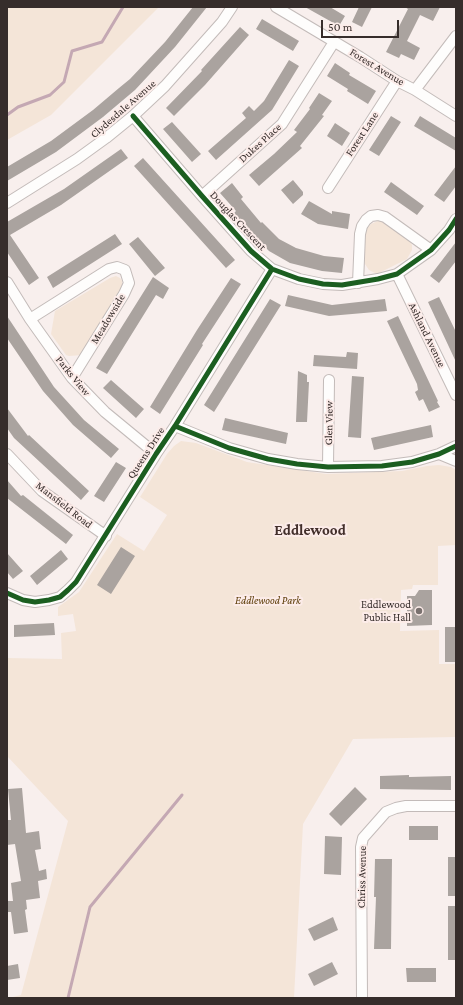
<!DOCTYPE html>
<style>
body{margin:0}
#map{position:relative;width:463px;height:1005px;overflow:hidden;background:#f8efed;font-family:"Crimson Pro",serif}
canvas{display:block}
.frame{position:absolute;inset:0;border:8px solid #362d2b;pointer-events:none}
.scale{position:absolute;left:321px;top:20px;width:78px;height:18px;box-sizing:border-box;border:2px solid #362d2b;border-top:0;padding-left:5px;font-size:12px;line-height:14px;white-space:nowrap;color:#362d2b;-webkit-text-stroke:3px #fcece9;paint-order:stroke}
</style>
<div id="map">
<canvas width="463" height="1005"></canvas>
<div class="frame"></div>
<div class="scale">50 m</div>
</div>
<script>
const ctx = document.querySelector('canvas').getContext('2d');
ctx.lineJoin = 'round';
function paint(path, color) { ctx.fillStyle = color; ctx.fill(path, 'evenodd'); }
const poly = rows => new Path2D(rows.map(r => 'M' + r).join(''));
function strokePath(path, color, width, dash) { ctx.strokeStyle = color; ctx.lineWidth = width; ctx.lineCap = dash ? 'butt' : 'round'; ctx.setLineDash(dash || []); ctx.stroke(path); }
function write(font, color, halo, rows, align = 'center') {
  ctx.font = font + ' "Crimson Pro",serif'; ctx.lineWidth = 4; ctx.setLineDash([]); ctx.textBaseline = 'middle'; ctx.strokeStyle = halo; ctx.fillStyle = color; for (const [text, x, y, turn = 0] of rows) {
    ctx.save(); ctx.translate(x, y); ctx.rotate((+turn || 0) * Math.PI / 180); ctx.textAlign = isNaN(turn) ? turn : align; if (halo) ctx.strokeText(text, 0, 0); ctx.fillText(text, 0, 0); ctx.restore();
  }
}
const green = poly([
 [7,7,159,7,51,115,7,140],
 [378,221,385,222,409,240,412,245,412,250,407,259,379,273,375,273,369,270,365,264,364,256,366,229,371,224],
 [116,276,120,278,122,281,122,291,82,355,69,356,66,355,51,334,55,311,110,278],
 [181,441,196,443,247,462,326,474,402,471,427,466,439,465,451,467,456,470,456,545,438,546,438,585,413,585,412,589,401,590,400,631,439,630,439,664,456,664,455,737,353,739,303,824,294,998,9,998,21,995,68,821,7,756,7,658,62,659,61,633,76,631,73,614,58,616,58,607,79,592,117,534,144,551,167,515,140,497,167,454,174,446]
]);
const stream = poly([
 [7,115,18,107,50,95,64,82,72,51,102,42,123,7],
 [68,998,90,907,182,795]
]);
const building = poly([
 [193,7,207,7,175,47,135,90,103,117,56,152,7,181,7,167,51,141,93,110,119,88,130,79,165,42],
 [305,7,330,7,345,16,339,26],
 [359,7,372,7,362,27,352,22],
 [405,7,440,7,433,21,420,15,407,41,420,48,414,60,401,54,399,58,386,52,408,9],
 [262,19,299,41,293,51,256,29],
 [240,27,249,35,205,85,174,116,166,108,202,71,201,70],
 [289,60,299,66,272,110,216,160,208,151,246,118,242,113,249,106,254,111,264,101],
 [335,63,350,73,349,75,376,91,368,104,347,91,348,89,327,76],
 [319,93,332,101,322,115,324,116,300,146,302,148,259,186,249,175,274,154,297,132,294,130,310,109,309,108],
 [391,116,401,122,379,156,369,150],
 [420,116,456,138,456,151,414,126],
 [172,122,201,154,192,162,163,129],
 [335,123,350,133,342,146,327,136],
 [121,149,128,158,61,205,10,235,39,278,29,285,7,252,7,222,64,189],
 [143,158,235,260,226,268,134,166],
 [456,166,456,186,444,202,434,195],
 [293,180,303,192,303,195,293,204,281,190],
 [391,182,424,206,417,215,384,192],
 [232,183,243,197,241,199,261,223,262,222,279,239,296,248,324,256,344,258,342,273,322,271,290,263,269,251,245,227,234,213,236,211,220,193],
 [309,201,332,214,332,211,350,214,348,229,318,224,301,214],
 [115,234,122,244,53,288,47,277],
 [138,237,165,268,155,276,129,244],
 [456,242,456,261,439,283,430,276],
 [153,277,169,288,163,299,156,295,107,374,96,368],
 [231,278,241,284,202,344,203,345,160,414,150,407,197,330],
 [288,295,332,305,385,299,387,311,329,316,285,306],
 [439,297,456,332,456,362,428,302],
 [270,299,281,305,214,412,204,405],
 [7,316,54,387,84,420,119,449,111,458,73,425,43,391,7,338],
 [398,316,438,401,437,402,440,407,429,412,423,399,419,401,415,392,418,390,417,384,387,321],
 [347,352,358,353,357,369,313,366,314,355,346,357],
 [298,371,307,375,307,382,309,382,307,422,296,422],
 [352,376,364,377,361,438,348,437],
 [111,380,144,409,136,418,103,388],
 [7,408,28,436,29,435,89,491,81,500,14,438,7,428],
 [225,418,288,433,286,444,222,430],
 [431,425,433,437,374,450,371,438],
 [116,462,126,468,104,502,94,496],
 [7,480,21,496,23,495,73,535,66,544,7,498],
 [121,547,135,556,111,594,97,585],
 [61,550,68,559,37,585,30,576],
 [7,553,23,571,13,579,7,572],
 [419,590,432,590,432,625,407,626,407,596,415,596],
 [54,623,55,635,14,637,14,625],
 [445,627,456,627,456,662,445,662],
 [409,775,409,777,451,776,451,790,380,789,380,776],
 [355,787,367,799,341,826,329,814],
 [22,788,26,833,39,831,41,849,35,850,39,871,46,869,47,879,38,881,40,898,26,900,27,909,25,910,28,932,14,934,11,912,7,912,7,901,13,901,11,883,21,881,15,844,7,845,7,820,11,820,8,789],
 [409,826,438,826,438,840,409,840],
 [325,836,342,837,341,875,324,874],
 [448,857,456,857,456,896,448,896],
 [375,859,392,859,391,949,374,949,376,897,374,897],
 [448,906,456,906,456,960,448,960],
 [333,917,338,930,314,941,308,929],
 [332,962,338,974,314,986,308,974],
 [18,964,20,978,7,980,7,966],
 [406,968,436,968,436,982,407,982]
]);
const minor = poly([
 [276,7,360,57,397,81,415,90,456,116],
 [415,90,456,36],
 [133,116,202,196,251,251,272,269,299,279,323,284,342,285,378,279,397,274,431,250,449,230,456,219],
 [328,188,397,81],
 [202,196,282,124,334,42],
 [7,203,77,159,106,138,133,116,165,86,222,22,232,7],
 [397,274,456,395],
 [7,282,30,319,72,378,105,412,156,454],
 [358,283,360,234,362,226,366,220,371,216,378,215,385,217,431,250],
 [30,319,109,269,117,267,125,270,129,283,124,294,72,378],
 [175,426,229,448,268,459,297,464,328,467,382,466,412,462,439,454,456,446],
 [7,454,42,491,106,536],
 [439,454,456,461],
 [328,467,329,380],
 [7,593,23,600,35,602,49,600,60,597,68,590,76,582,156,454,175,426,272,269],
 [362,998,361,847,363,838,386,812,396,808,406,806,456,806]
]);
const cycleway = poly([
 [133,116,202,196,251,251,272,269,299,279,323,284,342,285,378,279,397,274,431,250,449,230,456,219],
 [175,426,229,448,268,459,297,464,328,467,382,466,412,462,439,454,456,446],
 [7,593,23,600,35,602,49,600,60,597,68,590,76,582,156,454,175,426,272,269]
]);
const markers = [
 [419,611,4,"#7a716f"]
];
const streetNames = [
 ["Forest Avenue",377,67,31],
 ["Clydesdale Avenue",123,109,-41],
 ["Forest Lane",362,134,-57],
 ["Dukes Place",260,143,-42],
 ["Douglas Crescent",238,221,47],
 ["Meadowside",108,319,-59],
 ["Ashland Avenue",427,335,64],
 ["Parks View",73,376,51],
 ["Glen View",329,423,-89],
 ["Queens Drive",146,453,-57],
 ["Mansfield Road",64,505,38],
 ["Chriss Avenue",362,877,-89]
];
const parkNames = [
 ["Eddlewood Park",268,601]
];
const poiNames = [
 ["Eddlewood",411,605],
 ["Public Hall",411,618]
];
const districtNames = [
 ["Eddlewood",310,530]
];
paint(green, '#f4e5d8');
strokePath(stream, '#c4a8b3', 3);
paint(building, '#aaa39f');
strokePath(minor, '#c3bbb9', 12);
strokePath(minor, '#fefdfc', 10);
strokePath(cycleway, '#1b5e20', 5);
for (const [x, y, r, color] of markers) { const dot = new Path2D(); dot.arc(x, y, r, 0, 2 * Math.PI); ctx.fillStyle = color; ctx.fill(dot); strokePath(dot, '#fcece9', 1.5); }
write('11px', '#362d2b', '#fcece9', streetNames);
write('italic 11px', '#593903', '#fcece9', parkNames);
write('11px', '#362d2b', '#fcece9', poiNames, 'right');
write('bold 15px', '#422f2b', '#fcece9', districtNames);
</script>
